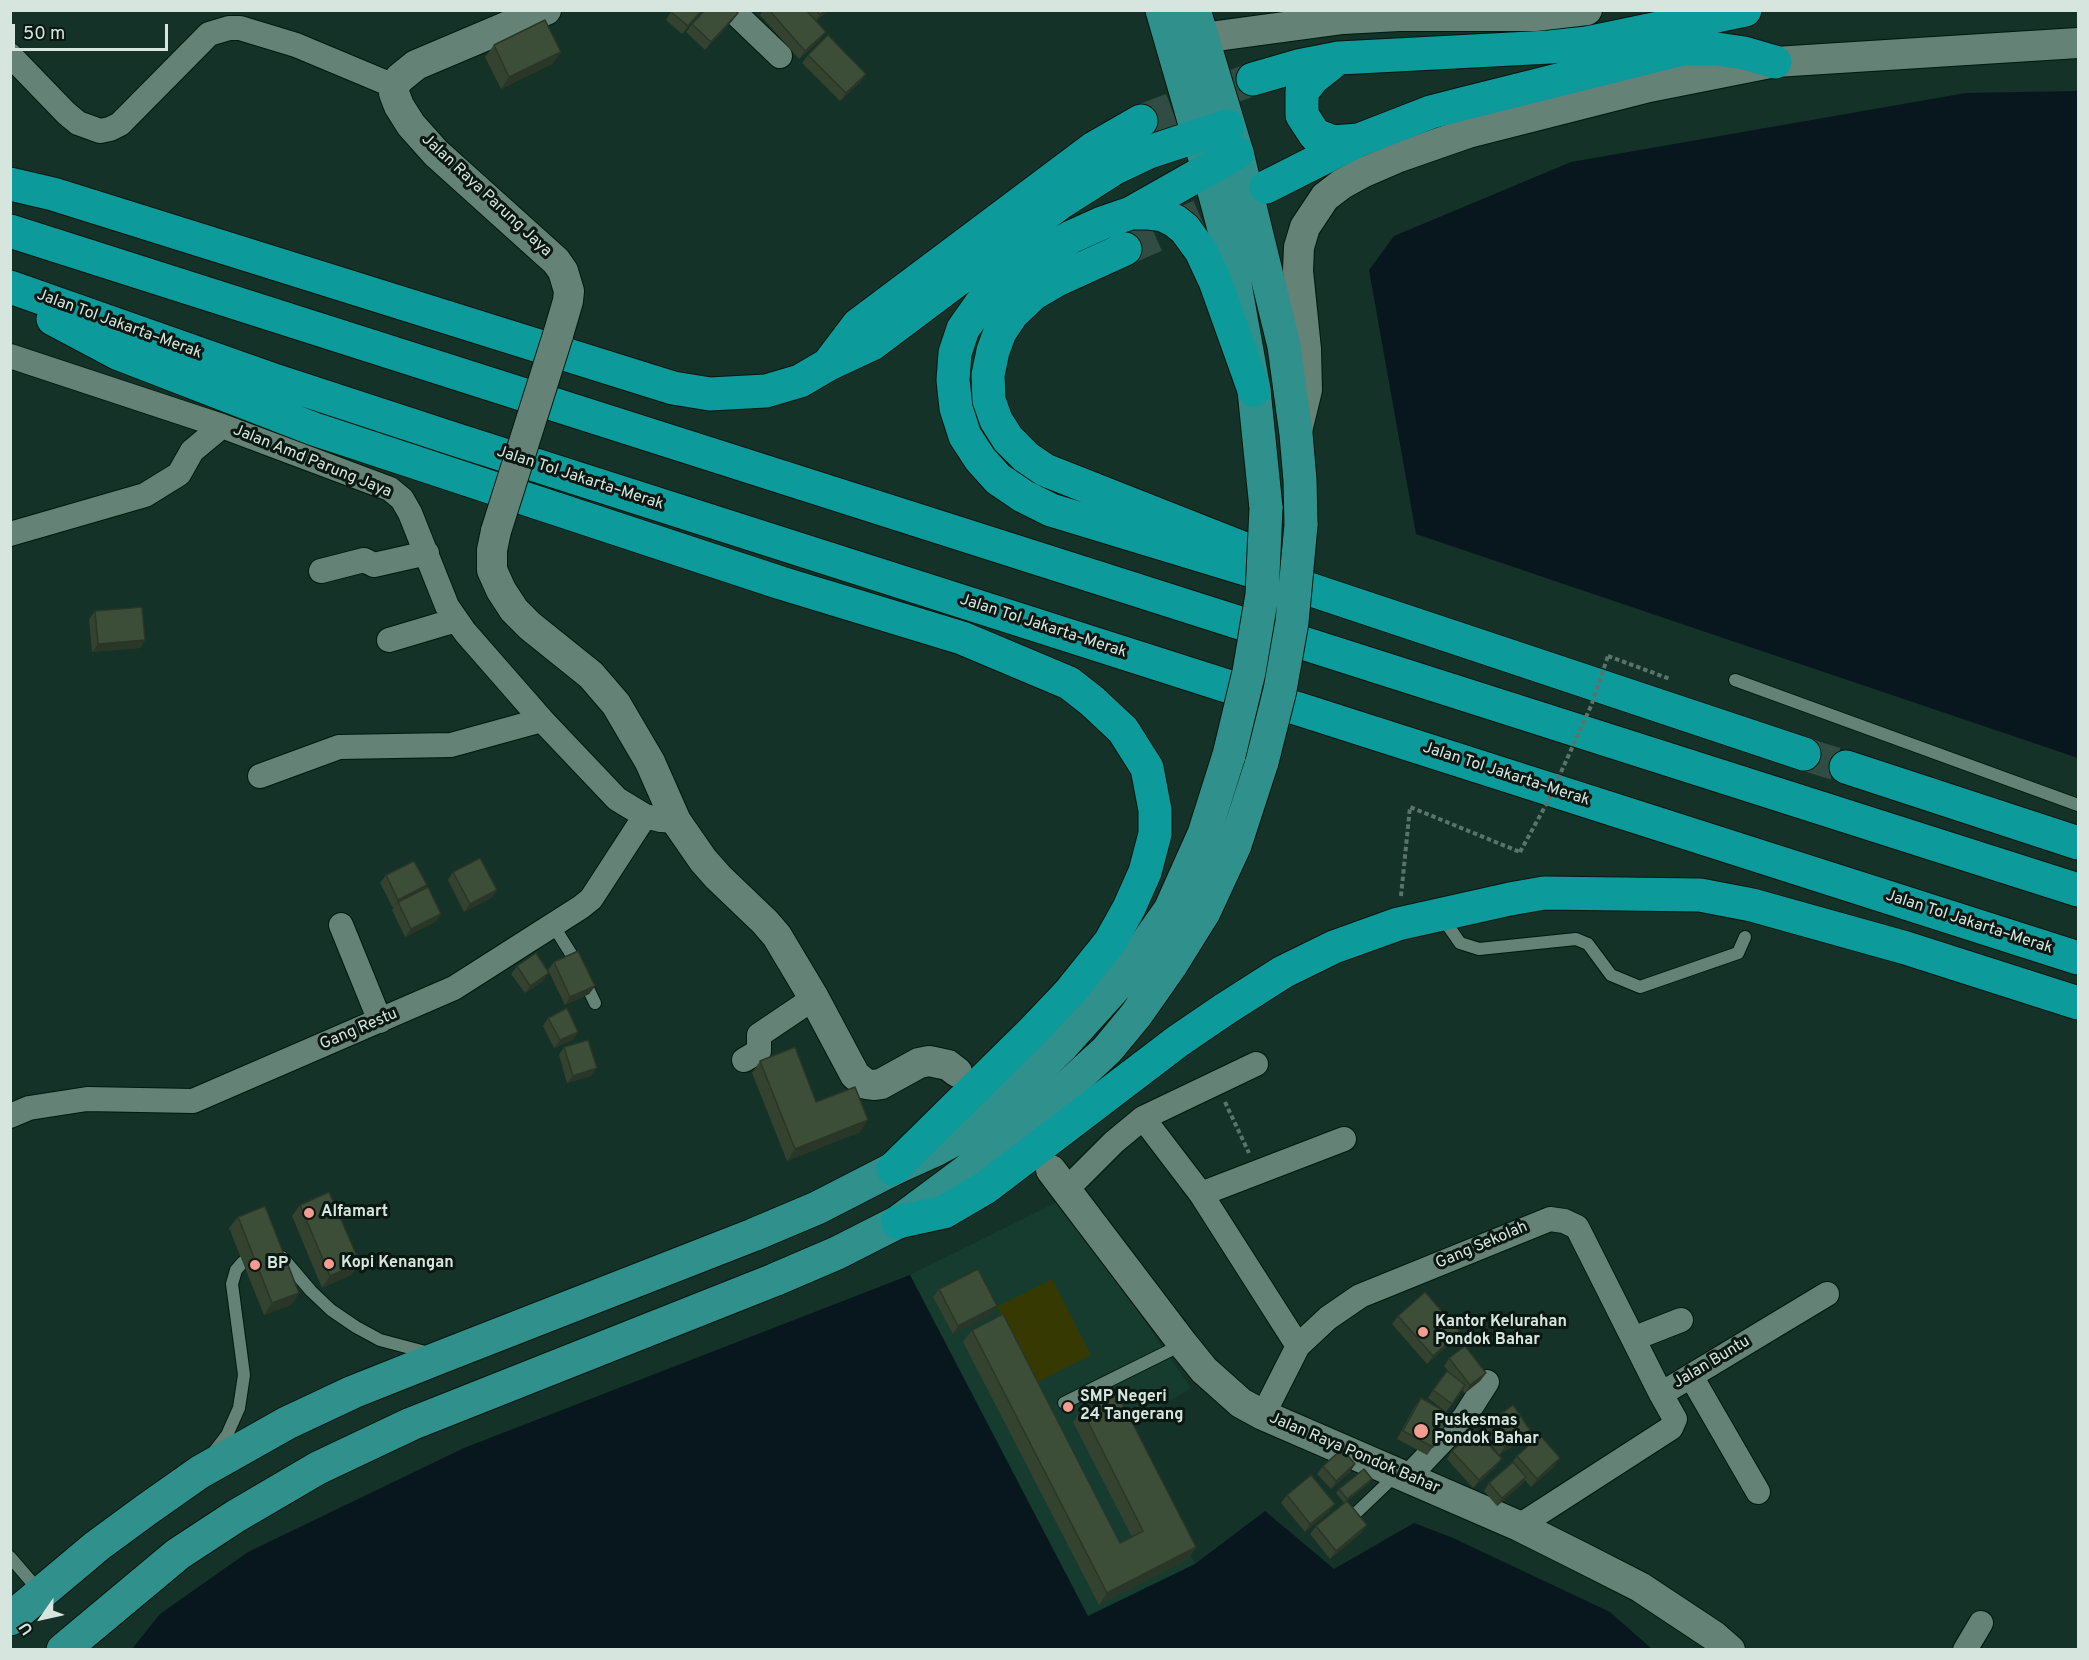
<!DOCTYPE html>
<meta charset="utf-8">
<style>
body{margin:0}
#map{position:relative;width:2089px;height:1660px;overflow:hidden;background:#143227;font-family:Overpass,sans-serif}
canvas{display:block}
.frame{position:absolute;inset:0;border:12px solid #d6e6df;pointer-events:none}
.north{position:absolute;left:12px;top:1588px;width:60px;height:60px;-webkit-text-stroke:4px #0a1712;paint-order:stroke;rotate:236deg;font-size:16px;font-weight:700;line-height:24px;text-align:center;color:#d6e6df}
.north::after{content:'';display:block;margin:auto;width:21px;height:27px;background:#d6e6df;clip-path:polygon(50% 0,100% 100%,50% 72%,0 100%)}
.scale{position:absolute;left:12px;top:24px;width:156px;height:27px;box-sizing:border-box;border:3px solid #d6e6df;border-top:0;padding-left:8px;font-size:18px;line-height:21px;white-space:nowrap;color:#d6e6df;-webkit-text-stroke:4px #0a1712;paint-order:stroke}
</style>
<div id="map">
<canvas width="2089" height="1660"></canvas>
<div class="frame"></div>
<div class="north">U</div>
<div class="scale">50 m</div>
</div>
<script>
const ctx = document.querySelector('canvas').getContext('2d');
ctx.lineJoin = 'round';
function paint(path, color) { ctx.fillStyle = color; ctx.fill(path, 'evenodd'); }
const poly = rows => new Path2D(rows.map(r => 'M' + r).join(''));
function strokePath(path, color, width, dash) { ctx.strokeStyle = color; ctx.lineWidth = width; ctx.lineCap = dash ? 'butt' : 'round'; ctx.setLineDash(dash || []); ctx.stroke(path); }
function write(font, color, halo, rows, align = 'center') {
  ctx.font = font + ' Overpass,sans-serif'; ctx.lineWidth = 6; ctx.setLineDash([]); ctx.textBaseline = 'middle'; ctx.strokeStyle = halo; ctx.fillStyle = color; for (const [text, x, y, turn = 0] of rows) {
    ctx.save(); ctx.translate(x, y); ctx.rotate((+turn || 0) * Math.PI / 180); ctx.textAlign = isNaN(turn) ? turn : align; if (halo) ctx.strokeText(text, 0, 0); ctx.fillText(text, 0, 0); ctx.restore();
  }
}
const built = poly([
 [1061,1200,1191,1388,1125,1427,1195,1564,1088,1617,910,1275]
]);
const green = poly([
 [1052,1279,1091,1355,1036,1383,997,1307]
]);
const water = poly([
 [2078,91,2078,758,1416,534,1369,270,1394,236,1571,162,1966,93],
 [910,1275,1088,1616,1195,1564,1265,1511,1334,1569,1414,1523,1453,1538,1610,1612,1652,1649,132,1649,160,1614,248,1552,464,1448]
]);
const motorwayTunnel = poly([
 [1141,121,1253,79],
 [1125,249,1245,196],
 [1804,754,1846,767]
]);
const path = poly([
 [1608,656,1670,679],
 [1401,896,1410,807,1520,852],
 [1225,1102,1249,1153]
]);
const service = poly([
 [1735,680,2078,805],
 [1442,917,1460,943,1479,949,1576,939,1588,944,1611,975,1640,987,1738,953,1745,937],
 [553,925,573,957,595,1003],
 [274,1254,282,1257,311,1291,331,1310,356,1327,380,1340,429,1353],
 [1064,1403,1183,1344],
 [214,1452,227,1435,239,1408,244,1375,232,1284,236,1270,243,1262],
 [1355,1514,1398,1473],
 [10,1557,41,1593]
]);
const minor = poly([
 [732,10,780,56],
 [10,55,66,113,78,123,100,131,110,129,120,124,209,34,229,28,240,28,296,45,394,86],
 [10,356,222,426,390,489,402,499,410,513,447,606,465,632,542,720,617,799,645,816,661,820,676,821],
 [10,534,145,495,179,474,192,451,222,426],
 [321,571,364,560,374,565,427,553],
 [389,640,456,620],
 [260,776,339,747,451,745,542,720],
 [341,925,380,1021],
 [744,1060,759,1051,759,1035,814,998],
 [10,1116,29,1108,87,1099,193,1101,454,988,581,907,591,899,645,816],
 [1143,1118,1201,1194,1298,1346],
 [1067,1189,1114,1142,1143,1118,1256,1064],
 [1201,1194,1344,1139],
 [1635,1338,1681,1320],
 [1691,1376,1758,1492],
 [1263,1415,1298,1346,1328,1318,1360,1296,1550,1219,1564,1221,1577,1227,1661,1394],
 [1409,1476,1464,1418,1487,1382],
 [1519,1526,1671,1428,1675,1419,1661,1394,1827,1294],
 [1965,1650,1981,1623]
]);
const tertiary = poly([
 [546,10,416,65,400,78,394,86,394,93,399,106,411,125,436,153,556,261,563,271,569,291,568,301,558,335],
 [1202,38,1343,19,1399,16,1535,16,1587,10],
 [1297,431,1307,390,1306,349,1298,271,1299,247,1305,227,1325,197,1342,184,1362,173,1399,157,1468,133,1649,87,1775,62,2078,43],
 [496,531,492,550,492,570,501,590,514,610,530,626,591,675,616,704,650,762,676,821,703,860,718,877,765,922,777,936,814,998,855,1075,866,1084,873,1085,881,1084,919,1063,929,1061,948,1065,957,1072],
 [1051,1170,1183,1344,1204,1370,1241,1403,1263,1415,1519,1526,1581,1557,1640,1587,1714,1636,1730,1650]
]);
const primary = poly([
 [1162,10,1208,169,1227,240,1254,390,1266,508],
 [1194,10,1237,153,1284,346,1296,434,1300,480,1301,525],
 [10,1619,97,1546,146,1510,200,1472,287,1423,353,1392,441,1357,753,1235,817,1208,893,1169,935,1150,965,1134,984,1121,1062,1046,1117,985,1170,910,1204,834,1229,755],
 [63,1650,178,1554,236,1516,318,1468,411,1424,774,1280,837,1253,898,1222,980,1161,1029,1122,1107,1050,1136,1015,1171,965,1204,912,1235,845,1262,762]
]);
const motorway = poly([
 [1337,59,1313,78,1302,92,1302,115,1315,135,1333,142,1359,140],
 [1253,79,1298,66,1339,58,1550,47,1587,43,1745,10],
 [10,184,53,194,673,388,710,394,766,391,800,381,829,364,872,344,1060,203,1115,168,1149,152,1228,126],
 [1266,187,1359,140,1431,112,1462,104,1682,49,1717,49,1744,53,1775,62],
 [1131,213,1237,153],
 [10,231,2078,890],
 [1125,249,1057,280,1033,294,1012,314,1000,332,993,351,988,375,989,400,996,420,1008,439,1026,457,1045,470,1258,554],
 [10,287,274,380,457,440,2078,958],
 [53,319,117,353,314,429,781,583,962,638,1069,683,1092,701,1123,730,1147,768,1155,810,1155,834,1145,872,1129,908,1110,942,1069,993,1031,1033,893,1169],
 [830,362,858,325,1094,148,1141,121],
 [1254,390,1215,281,1201,251,1185,229,1175,221,1163,215,1147,213,1131,213,1102,223,1071,237,1015,270,992,288,963,329,955,353,953,380,956,408,965,436,980,459,998,479,1023,496,1051,510,1285,581,1804,754],
 [1846,767,2078,843],
 [898,1222,944,1212,985,1188,1178,1041,1225,1009,1283,972,1334,947,1398,924,1510,899,1544,893,1700,895,1752,905,1906,948,2078,1003]
]);
const pathBridge = poly([
 [1520,852,1547,803,1591,706,1608,656]
]);
const tertiaryBridge = poly([
 [496,531,558,335]
]);
const primaryBridge = poly([
 [1229,755,1249,672,1262,595,1266,508],
 [1262,762,1280,690,1292,622,1301,525]
]);
const wall = poly([
 [703,10,682,34,666,20,671,12],
 [763,10,829,10,816,21,820,40,799,59,760,15],
 [738,13,732,21,705,50,686,32,692,24],
 [494,45,561,52,552,64,501,89,485,57],
 [808,55,866,74,860,82,840,101,802,63],
 [95,611,145,640,140,648,92,652,89,619],
 [453,872,497,890,491,898,464,912,448,880],
 [386,875,424,889,441,914,435,922,405,937,392,910,394,907,393,908,380,883],
 [554,962,595,986,589,994,565,1005,548,970],
 [517,966,543,981,525,993,511,974],
 [548,1018,578,1032,573,1040,554,1048,543,1026],
 [564,1047,591,1076,567,1083,559,1055],
 [760,1061,816,1102,860,1132,787,1161,752,1073],
 [300,1205,360,1263,351,1275,322,1288,292,1216],
 [238,1217,299,1293,291,1305,264,1315,229,1228],
 [939,1289,997,1306,991,1314,953,1334,933,1297],
 [1398,1316,1460,1332,1454,1340,1427,1364,1392,1324],
 [972,1330,1120,1543,1132,1537,1073,1422,1082,1410,1196,1547,1188,1559,1099,1605,963,1342],
 [1449,1358,1486,1373,1480,1381,1465,1393,1462,1390,1446,1412,1428,1398,1433,1390,1449,1372,1444,1366],
 [1421,1398,1433,1447,1427,1455,1397,1439,1415,1406],
 [1488,1423,1530,1430,1525,1438,1499,1455,1482,1431],
 [1452,1451,1496,1467,1473,1488,1447,1459],
 [1517,1456,1555,1466,1531,1487,1525,1480,1521,1485,1497,1506,1484,1491,1489,1483,1511,1464],
 [1355,1464,1350,1472,1331,1489,1317,1474,1323,1466],
 [1369,1483,1347,1501,1367,1525,1361,1533,1330,1559,1310,1534,1316,1526,1344,1503,1336,1493,1339,1489],
 [1287,1495,1329,1512,1305,1532,1281,1503]
]);
const shadedWall = poly([
 [702,10,703,10,682,34,688,26],
 [825,10,829,10,814,23,820,15],
 [738,13,732,21,705,50,711,42],
 [826,32,820,40,799,59,805,51],
 [561,52,552,64,501,89,509,77],
 [866,74,860,82,840,101,846,93],
 [145,640,140,648,92,652,98,644],
 [427,885,422,893,398,902,393,908,398,900],
 [497,890,491,898,464,912,470,904],
 [441,914,435,922,405,937,411,929],
 [549,973,543,981,525,993,530,986],
 [595,986,589,994,565,1005,570,997],
 [578,1032,573,1040,554,1048,560,1040],
 [597,1068,591,1076,567,1083,573,1076],
 [868,1120,860,1132,787,1161,795,1149],
 [360,1263,351,1275,322,1288,330,1276],
 [299,1293,291,1305,264,1315,272,1303],
 [997,1306,991,1314,953,1334,958,1326],
 [1460,1332,1454,1340,1427,1364,1433,1356],
 [1486,1373,1480,1381,1465,1393,1470,1385],
 [1530,1430,1525,1438,1499,1455,1505,1447],
 [1560,1458,1555,1466,1531,1487,1537,1479],
 [1502,1459,1496,1467,1473,1488,1479,1480],
 [1355,1464,1350,1472,1331,1489,1336,1481],
 [1526,1477,1521,1485,1497,1506,1502,1498],
 [1372,1479,1369,1483,1344,1503,1347,1499],
 [1335,1504,1329,1512,1305,1532,1310,1524],
 [1367,1525,1361,1533,1330,1559,1336,1551],
 [1196,1547,1188,1559,1099,1605,1107,1593]
]);
const building = poly([
 [672,10,702,10,688,26,671,12,672,10],
 [705,10,735,10,738,13,711,42,692,24,705,10],
 [769,10,806,10,826,32,805,51,769,10],
 [816,10,825,10,820,15,816,10],
 [545,20,561,52,509,77,494,45,545,20],
 [828,35,866,74,846,93,808,55,828,35],
 [142,607,145,640,98,644,95,611,142,607],
 [480,858,497,890,470,904,453,872,480,858],
 [414,861,427,885,398,900,386,875,414,861],
 [428,887,441,914,411,929,398,902,428,887],
 [578,951,595,986,570,997,554,962,578,951],
 [536,953,549,973,530,986,517,966,536,953],
 [567,1008,578,1032,560,1040,548,1018,567,1008],
 [588,1040,597,1068,573,1076,564,1047,588,1040],
 [795,1047,816,1102,855,1087,868,1120,795,1149,760,1061,795,1047],
 [329,1192,360,1263,330,1276,300,1205,329,1192],
 [265,1206,299,1293,272,1303,238,1217,265,1206],
 [978,1269,997,1306,958,1326,939,1289,978,1269],
 [1425,1292,1460,1332,1433,1356,1398,1316,1425,1292],
 [1003,1314,1120,1543,1143,1531,1082,1410,1117,1393,1196,1547,1107,1593,972,1330,1003,1314],
 [1465,1346,1486,1373,1470,1385,1449,1358,1465,1346],
 [1447,1371,1465,1385,1452,1404,1433,1390,1447,1371],
 [1421,1398,1451,1415,1433,1447,1403,1431,1421,1398],
 [1513,1405,1530,1430,1505,1447,1488,1423,1513,1405],
 [1475,1430,1502,1459,1479,1480,1452,1451,1475,1430],
 [1540,1435,1560,1458,1537,1479,1517,1456,1540,1435],
 [1342,1449,1355,1464,1336,1481,1323,1466,1342,1449],
 [1513,1462,1526,1477,1502,1498,1489,1483,1513,1462],
 [1364,1469,1372,1479,1347,1499,1339,1489,1364,1469],
 [1311,1475,1335,1504,1310,1524,1287,1495,1311,1475],
 [1347,1501,1367,1525,1336,1551,1316,1526,1347,1501]
]);
const markers = [
 [309,1213,6,"#f59c91"],
 [329,1264,6,"#f59c91"],
 [255,1265,6,"#f59c91"],
 [1423,1332,6,"#f59c91"],
 [1068,1407,6,"#f59c91"],
 [1421,1431,8,"#f59c91"]
];
const streetNames = [
 ["Jalan Raya Parung Jaya",486,196,43],
 ["Jalan Tol Jakarta–Merak",119,325,20],
 ["Jalan Amd Parung Jaya",312,462,22],
 ["Jalan Tol Jakarta–Merak",580,479,18],
 ["Jalan Tol Jakarta–Merak",1043,627,18],
 ["Jalan Tol Jakarta–Merak",1506,775,18],
 ["Jalan Tol Jakarta–Merak",1969,923,18],
 ["Gang Restu",359,1030,-23],
 ["Gang Sekolah",1482,1246,-23],
 ["Jalan Buntu",1712,1363,-31],
 ["Jalan Raya Pondok Bahar",1354,1454,23]
];
const poiNames = [
 ["Alfamart",321,1213],
 ["Kopi Kenangan",341,1264],
 ["BP",267,1265],
 ["Kantor Kelurahan",1435,1323],
 ["Pondok Bahar",1435,1341],
 ["SMP Negeri",1080,1398],
 ["24 Tangerang",1080,1416],
 ["Puskesmas",1434,1422],
 ["Pondok Bahar",1434,1440]
];
paint(built, '#153c2f');
paint(green, '#373902');
paint(water, '#08171d');
strokePath(motorwayTunnel, '#314d43', 33, [33, 16]);
strokePath(service, '#001910', 14);
strokePath(minor, '#001910', 26);
strokePath(tertiary, '#001910', 32);
strokePath(primary, '#001910', 35);
strokePath(motorway, '#001910', 35);
strokePath(path, '#5b746b', 4, [4.5, 3]);
strokePath(service, '#648276', 12);
strokePath(minor, '#648276', 24);
strokePath(tertiary, '#648276', 30);
strokePath(primary, '#30908c', 33);
strokePath(motorway, '#0d9a9b', 33);
strokePath(tertiaryBridge, '#001910', 32, []);
strokePath(primaryBridge, '#001910', 35, []);
strokePath(pathBridge, '#5b746b', 4, [4.5, 3]);
strokePath(tertiaryBridge, '#648276', 30);
strokePath(primaryBridge, '#30908c', 33);
paint(wall, '#344230');
paint(shadedWall, '#2a3627');
paint(building, '#3c4d38');
strokePath(building, '#2a3627', 1.5);
for (const [x, y, r, color] of markers) { const dot = new Path2D(); dot.arc(x, y, r, 0, 2 * Math.PI); ctx.fillStyle = color; ctx.fill(dot); strokePath(dot, '#0a1712', 2); }
write('16px', '#d6e6df', '#0a1712', streetNames);
write('bold 16px', '#d6e6df', '#0a1712', poiNames, 'left');
</script>
